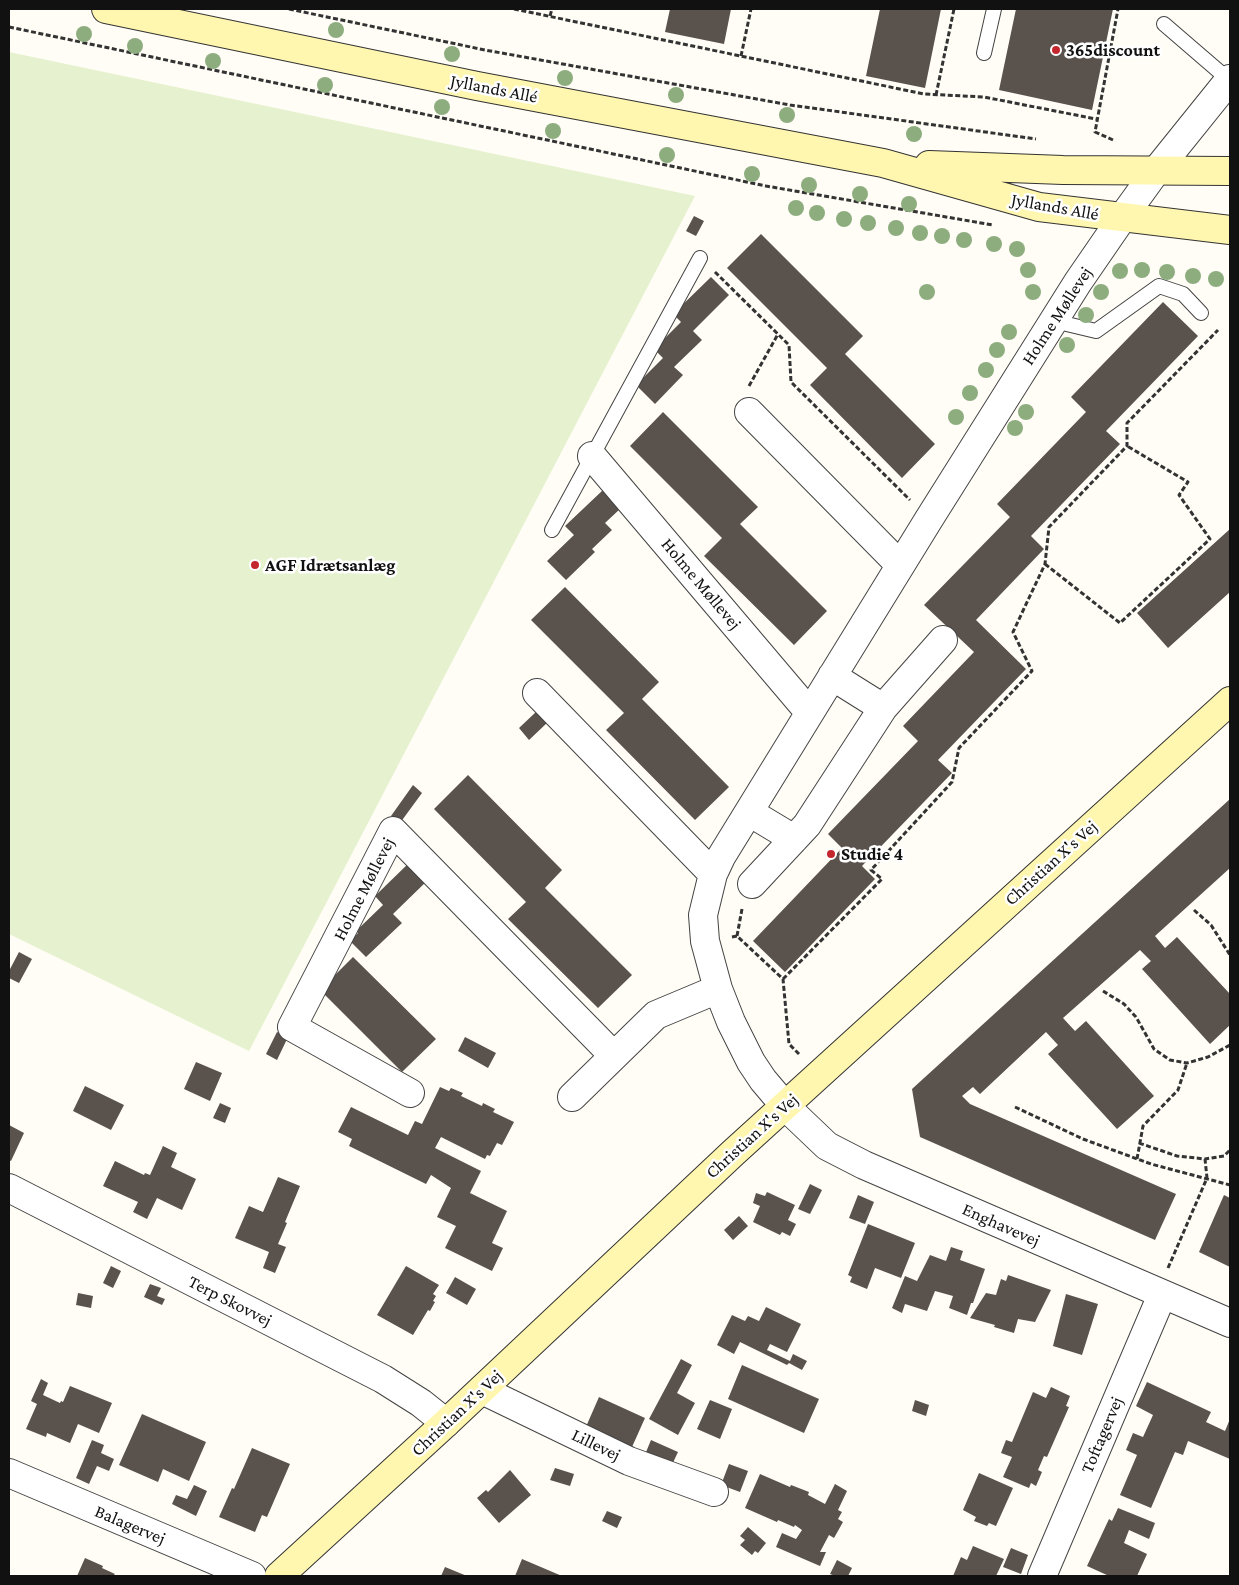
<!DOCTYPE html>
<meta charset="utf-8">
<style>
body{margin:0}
#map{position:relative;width:1239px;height:1585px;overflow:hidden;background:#fffdf5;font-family:"Crimson Pro",serif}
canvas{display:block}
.frame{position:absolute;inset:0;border:10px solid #111;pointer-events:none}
</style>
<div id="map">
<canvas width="1239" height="1585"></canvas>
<div class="frame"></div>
</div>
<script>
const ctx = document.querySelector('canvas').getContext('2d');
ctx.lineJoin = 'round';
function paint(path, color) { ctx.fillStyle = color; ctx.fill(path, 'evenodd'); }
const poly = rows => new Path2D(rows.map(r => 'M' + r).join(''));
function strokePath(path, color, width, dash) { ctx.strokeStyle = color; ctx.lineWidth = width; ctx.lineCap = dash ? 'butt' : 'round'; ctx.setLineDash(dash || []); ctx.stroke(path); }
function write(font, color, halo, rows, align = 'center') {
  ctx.font = font + ' "Crimson Pro",serif'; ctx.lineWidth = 5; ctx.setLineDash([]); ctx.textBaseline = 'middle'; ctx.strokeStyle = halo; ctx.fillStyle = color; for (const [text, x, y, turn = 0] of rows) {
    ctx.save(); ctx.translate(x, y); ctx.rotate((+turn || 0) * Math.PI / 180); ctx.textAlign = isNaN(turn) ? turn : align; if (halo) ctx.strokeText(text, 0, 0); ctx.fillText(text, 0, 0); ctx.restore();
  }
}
const pitch = poly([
 [9,52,695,196,249,1051,9,934]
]);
const building = poly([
 [670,9,731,9,724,44,665,32],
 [880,9,941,9,925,88,866,76],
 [1016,9,1113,9,1092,110,999,90],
 [694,216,704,221,696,236,686,231],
 [761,234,863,336,845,354,935,444,902,478,810,385,827,368,727,268],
 [711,277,729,295,693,331,702,340,674,367,683,375,655,404,636,385,663,358,654,349,681,322,673,314],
 [1163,302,1198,336,1106,431,1120,444,1031,536,1044,549,976,620,1026,669,938,760,952,773,862,866,875,879,785,972,753,941,842,848,828,834,918,741,903,726,974,652,924,605,1010,517,997,504,1086,412,1071,397],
 [663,412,758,507,740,524,827,611,794,645,704,556,722,538,630,446],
 [603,490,621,508,605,523,612,530,592,549,595,552,566,580,547,561,574,535,565,526],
 [1230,529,1230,592,1168,648,1137,613],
 [565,587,659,682,642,699,729,787,695,820,606,730,624,713,531,620],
 [537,711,548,722,529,740,519,728],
 [468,775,562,870,545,888,632,975,598,1008,508,919,526,902,434,809],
 [413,785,422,793,400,823,391,816],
 [1230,799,1230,868,1155,936,1165,948,1177,937,1230,994,1230,1025,1210,1044,1142,969,1151,961,1140,950,1063,1018,1075,1031,1086,1021,1154,1096,1117,1129,1048,1054,1058,1045,1046,1032,980,1094,973,1087,962,1096,970,1104,1176,1194,1155,1240,920,1137,912,1089],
 [412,860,430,878,393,914,402,923,366,957,350,941,358,933,356,931,383,905,375,896],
 [19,952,32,959,19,983,9,978,9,971],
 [353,957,436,1039,402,1072,320,990],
 [277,1032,288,1037,277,1060,266,1054],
 [465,1037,496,1053,488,1068,458,1051],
 [196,1062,222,1073,210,1101,184,1089],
 [85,1086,124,1105,111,1130,73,1111],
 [440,1087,449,1091,451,1088,463,1093,461,1096,482,1106,483,1103,495,1109,493,1112,514,1122,502,1145,497,1143,490,1156,487,1155,485,1159,441,1137,435,1148,481,1171,470,1193,507,1211,492,1243,503,1248,492,1271,445,1248,456,1226,437,1217,451,1188,431,1175,426,1184,349,1146,352,1139,338,1132,351,1107,408,1135,415,1121,422,1124],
 [220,1103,231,1108,225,1123,213,1118],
 [9,1125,24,1133,11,1161,9,1160],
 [163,1146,177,1153,171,1167,196,1179,182,1210,157,1198,147,1219,133,1212,138,1202,103,1186,115,1161,144,1175,145,1173,150,1175],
 [278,1177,300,1186,285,1222,287,1223,278,1244,286,1247,275,1273,263,1268,269,1252,235,1238,249,1206,263,1212],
 [810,1184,822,1190,810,1214,798,1209],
 [767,1192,795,1205,788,1220,796,1224,790,1236,782,1232,780,1235,753,1222,760,1206,753,1203,756,1193,765,1196],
 [858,1195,874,1202,865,1224,849,1218],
 [1224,1195,1230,1198,1230,1267,1199,1252],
 [739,1216,748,1226,733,1240,724,1230],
 [868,1224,915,1243,901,1278,875,1268,867,1289,850,1282,852,1277,848,1275],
 [951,1247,963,1251,960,1260,985,1269,973,1303,971,1303,967,1315,949,1308,953,1296,935,1291,927,1311,905,1304,902,1313,892,1308,905,1276,917,1281,930,1255,946,1261],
 [111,1266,121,1271,113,1288,103,1283],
 [406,1266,439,1285,433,1294,436,1296,433,1301,435,1302,430,1311,428,1310,413,1335,377,1315],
 [1008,1275,1051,1290,1035,1322,1018,1319,1014,1333,994,1327,995,1325,970,1318,986,1293,996,1295,1001,1279,1006,1281],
 [455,1277,476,1289,467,1305,446,1293],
 [150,1284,161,1288,157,1296,165,1299,162,1305,144,1297],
 [78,1293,93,1296,91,1308,76,1305],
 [1066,1294,1098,1304,1082,1355,1053,1346],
 [766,1307,801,1324,787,1352,770,1344,767,1350,790,1361,793,1354,807,1361,802,1370,789,1363,787,1365,740,1342,734,1354,717,1345,732,1315,745,1321,748,1316,759,1321],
 [681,1359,692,1365,677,1393,695,1403,678,1435,649,1419],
 [742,1365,819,1399,804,1433,728,1399],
 [41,1379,48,1383,43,1395,60,1403,61,1401,63,1402,70,1386,112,1403,99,1433,78,1424,70,1443,47,1433,46,1437,26,1429,37,1404,31,1401],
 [1147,1382,1211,1412,1206,1422,1225,1431,1230,1419,1230,1459,1188,1441,1183,1455,1175,1452,1151,1508,1120,1495,1137,1455,1126,1450,1133,1433,1143,1437,1153,1415,1136,1406],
 [1051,1387,1070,1396,1066,1406,1069,1407,1047,1457,1044,1456,1038,1470,1042,1472,1036,1486,1031,1483,1029,1488,1003,1477,1012,1457,1001,1453,1006,1440,1012,1442,1033,1392,1046,1398],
 [599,1397,645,1418,632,1447,585,1429],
 [710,1400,732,1409,720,1439,697,1429],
 [915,1400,929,1405,926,1416,912,1411],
 [142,1414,206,1442,189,1481,163,1469,158,1482,119,1465],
 [92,1440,104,1445,101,1453,114,1459,109,1471,97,1466,89,1484,76,1478],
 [651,1440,678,1452,670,1469,644,1457],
 [252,1448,290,1464,267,1517,262,1515,255,1532,219,1517,232,1488,234,1489],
 [729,1464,748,1471,740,1492,721,1485],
 [555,1468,574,1474,570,1486,550,1480],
 [510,1470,531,1495,499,1523,477,1498,486,1490,488,1492],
 [979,1473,1013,1488,996,1526,989,1523,987,1526,974,1521,976,1517,963,1510],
 [760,1474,790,1487,791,1485,809,1492,808,1495,825,1504,835,1484,847,1491,838,1510,842,1512,838,1519,843,1522,834,1538,829,1535,820,1552,826,1552,820,1566,776,1547,782,1533,796,1539,802,1530,795,1525,794,1527,778,1520,777,1522,745,1508],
 [194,1485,207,1491,196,1516,172,1504,176,1495,187,1499],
 [1118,1508,1155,1523,1149,1539,1129,1530,1124,1543,1147,1554,1137,1576,1109,1576,1087,1566,1109,1519,1112,1521],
 [607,1511,622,1517,617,1528,602,1521],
 [748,1527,766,1543,758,1553,755,1551,752,1555,740,1545,745,1540,740,1536],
 [973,1546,1004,1559,996,1576,953,1576,961,1557,967,1560],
 [1011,1548,1028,1555,1021,1574,1003,1567],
 [85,1558,103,1566,102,1568,115,1574,113,1576,77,1576],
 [522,1559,562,1576,515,1576],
 [837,1560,852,1568,848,1576,835,1576,830,1574],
 [445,1567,467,1576,441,1576]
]);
const path = poly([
 [289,9,485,50,790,105,1036,139],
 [514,9,924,94,984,97,1096,119],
 [550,16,552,9],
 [9,27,766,186,993,225],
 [741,56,751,9],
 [936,95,954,9],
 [1113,140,1095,132,1118,9],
 [715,272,789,345,791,382,910,500],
 [749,386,778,334],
 [1045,564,1120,623,1210,539,1179,495,1188,482,1127,446],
 [1194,910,1211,925,1230,955],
 [737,936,742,909],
 [732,937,737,936,783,979,789,1044,800,1055],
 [783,979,882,879,871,870,952,782,959,748,1032,671,1013,632,1045,564,1049,527,1127,446,1127,423,1218,330],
 [1103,991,1124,1004,1136,1017,1154,1049,1170,1060,1187,1063,1208,1057,1230,1045],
 [1015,1107,1083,1139,1151,1164,1230,1185],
 [1139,1143,1177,1156,1205,1159,1224,1156,1230,1150],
 [1137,1159,1143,1126,1178,1090,1187,1063],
 [1168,1268,1207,1178,1205,1159]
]);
const lane = poly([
 [1164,24,1229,80],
 [984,53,994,9],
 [1054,321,1096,331,1159,286,1183,294,1201,313],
 [552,530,700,258]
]);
const street = poly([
 [1230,79,1156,171,1122,218,1078,282,929,519,721,857,713,874,703,915,705,941,718,989,731,1022,751,1062,763,1080,785,1106,827,1146,864,1165,1230,1323],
 [749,412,900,565],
 [592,456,809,712],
 [832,676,883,708],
 [537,693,713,874],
 [749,812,794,839],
 [752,884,807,825,883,708,943,640],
 [410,1093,292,1027,393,831,614,1056],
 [572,1097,656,1015,718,989],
 [9,1188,383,1379,421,1403,446,1423],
 [482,1390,629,1461,714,1492],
 [9,1473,252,1576],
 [1042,1576,1162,1295]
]);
const secondary = poly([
 [106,9,477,86,883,163,1039,207,1230,230],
 [929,165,1063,170,1230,171],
 [279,1576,446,1423,733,1153,1230,701]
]);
const trees = [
 [336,30],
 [84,34],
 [135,46],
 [452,54],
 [213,61],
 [565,78],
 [325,85],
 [676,95],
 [442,107],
 [787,115],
 [553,131],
 [914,134],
 [667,155],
 [752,174],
 [809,185],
 [860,194],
 [909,204],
 [796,208],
 [817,213],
 [844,219],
 [868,223],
 [896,228],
 [920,233],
 [942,236],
 [964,240],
 [994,244],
 [1017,249],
 [1028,270],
 [1142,270],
 [1120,271],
 [1167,272],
 [1193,276],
 [1216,279],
 [927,292],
 [1033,292],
 [1101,292],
 [1086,315],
 [1009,332],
 [1067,345],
 [997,350],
 [986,370],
 [970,393],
 [1026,412],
 [956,417],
 [1015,428]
];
const markers = [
 [1056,50,5,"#c4262e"],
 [255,565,5,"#c4262e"],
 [831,854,5,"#c4262e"]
];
const poiNames = [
 ["365discount",1066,50],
 ["AGF Idrætsanlæg",265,565],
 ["Studie 4",841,854]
];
const streetNames = [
 ["Jyllands Allé",494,89,11],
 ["Jyllands Allé",1055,207,10],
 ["Holme Møllevej",1057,316,-57],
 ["Holme Møllevej",701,584,50],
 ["Christian X's Vej",1051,863,-42],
 ["Holme Møllevej",364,889,-63],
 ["Christian X's Vej",752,1136,-42],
 ["Enghavevej",1001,1225,24],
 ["Terp Skovvej",230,1301,27],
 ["Christian X's Vej",457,1413,-43],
 ["Toftagervej",1102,1435,-67],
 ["Lillevej",596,1445,26],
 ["Balagervej",130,1525,23]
];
paint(pitch, '#e6f2cf');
paint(building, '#5a524d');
strokePath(lane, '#444', 16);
strokePath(street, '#444', 30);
strokePath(secondary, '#333', 30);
strokePath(path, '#333', 3, [5, 2.5]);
strokePath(lane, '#fff', 14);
strokePath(street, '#fff', 28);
strokePath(secondary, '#fff6b0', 28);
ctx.fillStyle = '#8dad7f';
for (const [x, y] of trees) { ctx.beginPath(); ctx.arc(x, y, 8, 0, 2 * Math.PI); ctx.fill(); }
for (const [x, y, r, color] of markers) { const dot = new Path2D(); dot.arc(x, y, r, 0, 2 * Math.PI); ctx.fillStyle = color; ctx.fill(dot); strokePath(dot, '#fff', 2); }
write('bold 18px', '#111', '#fff', poiNames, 'left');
write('18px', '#111', '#fff', streetNames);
</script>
